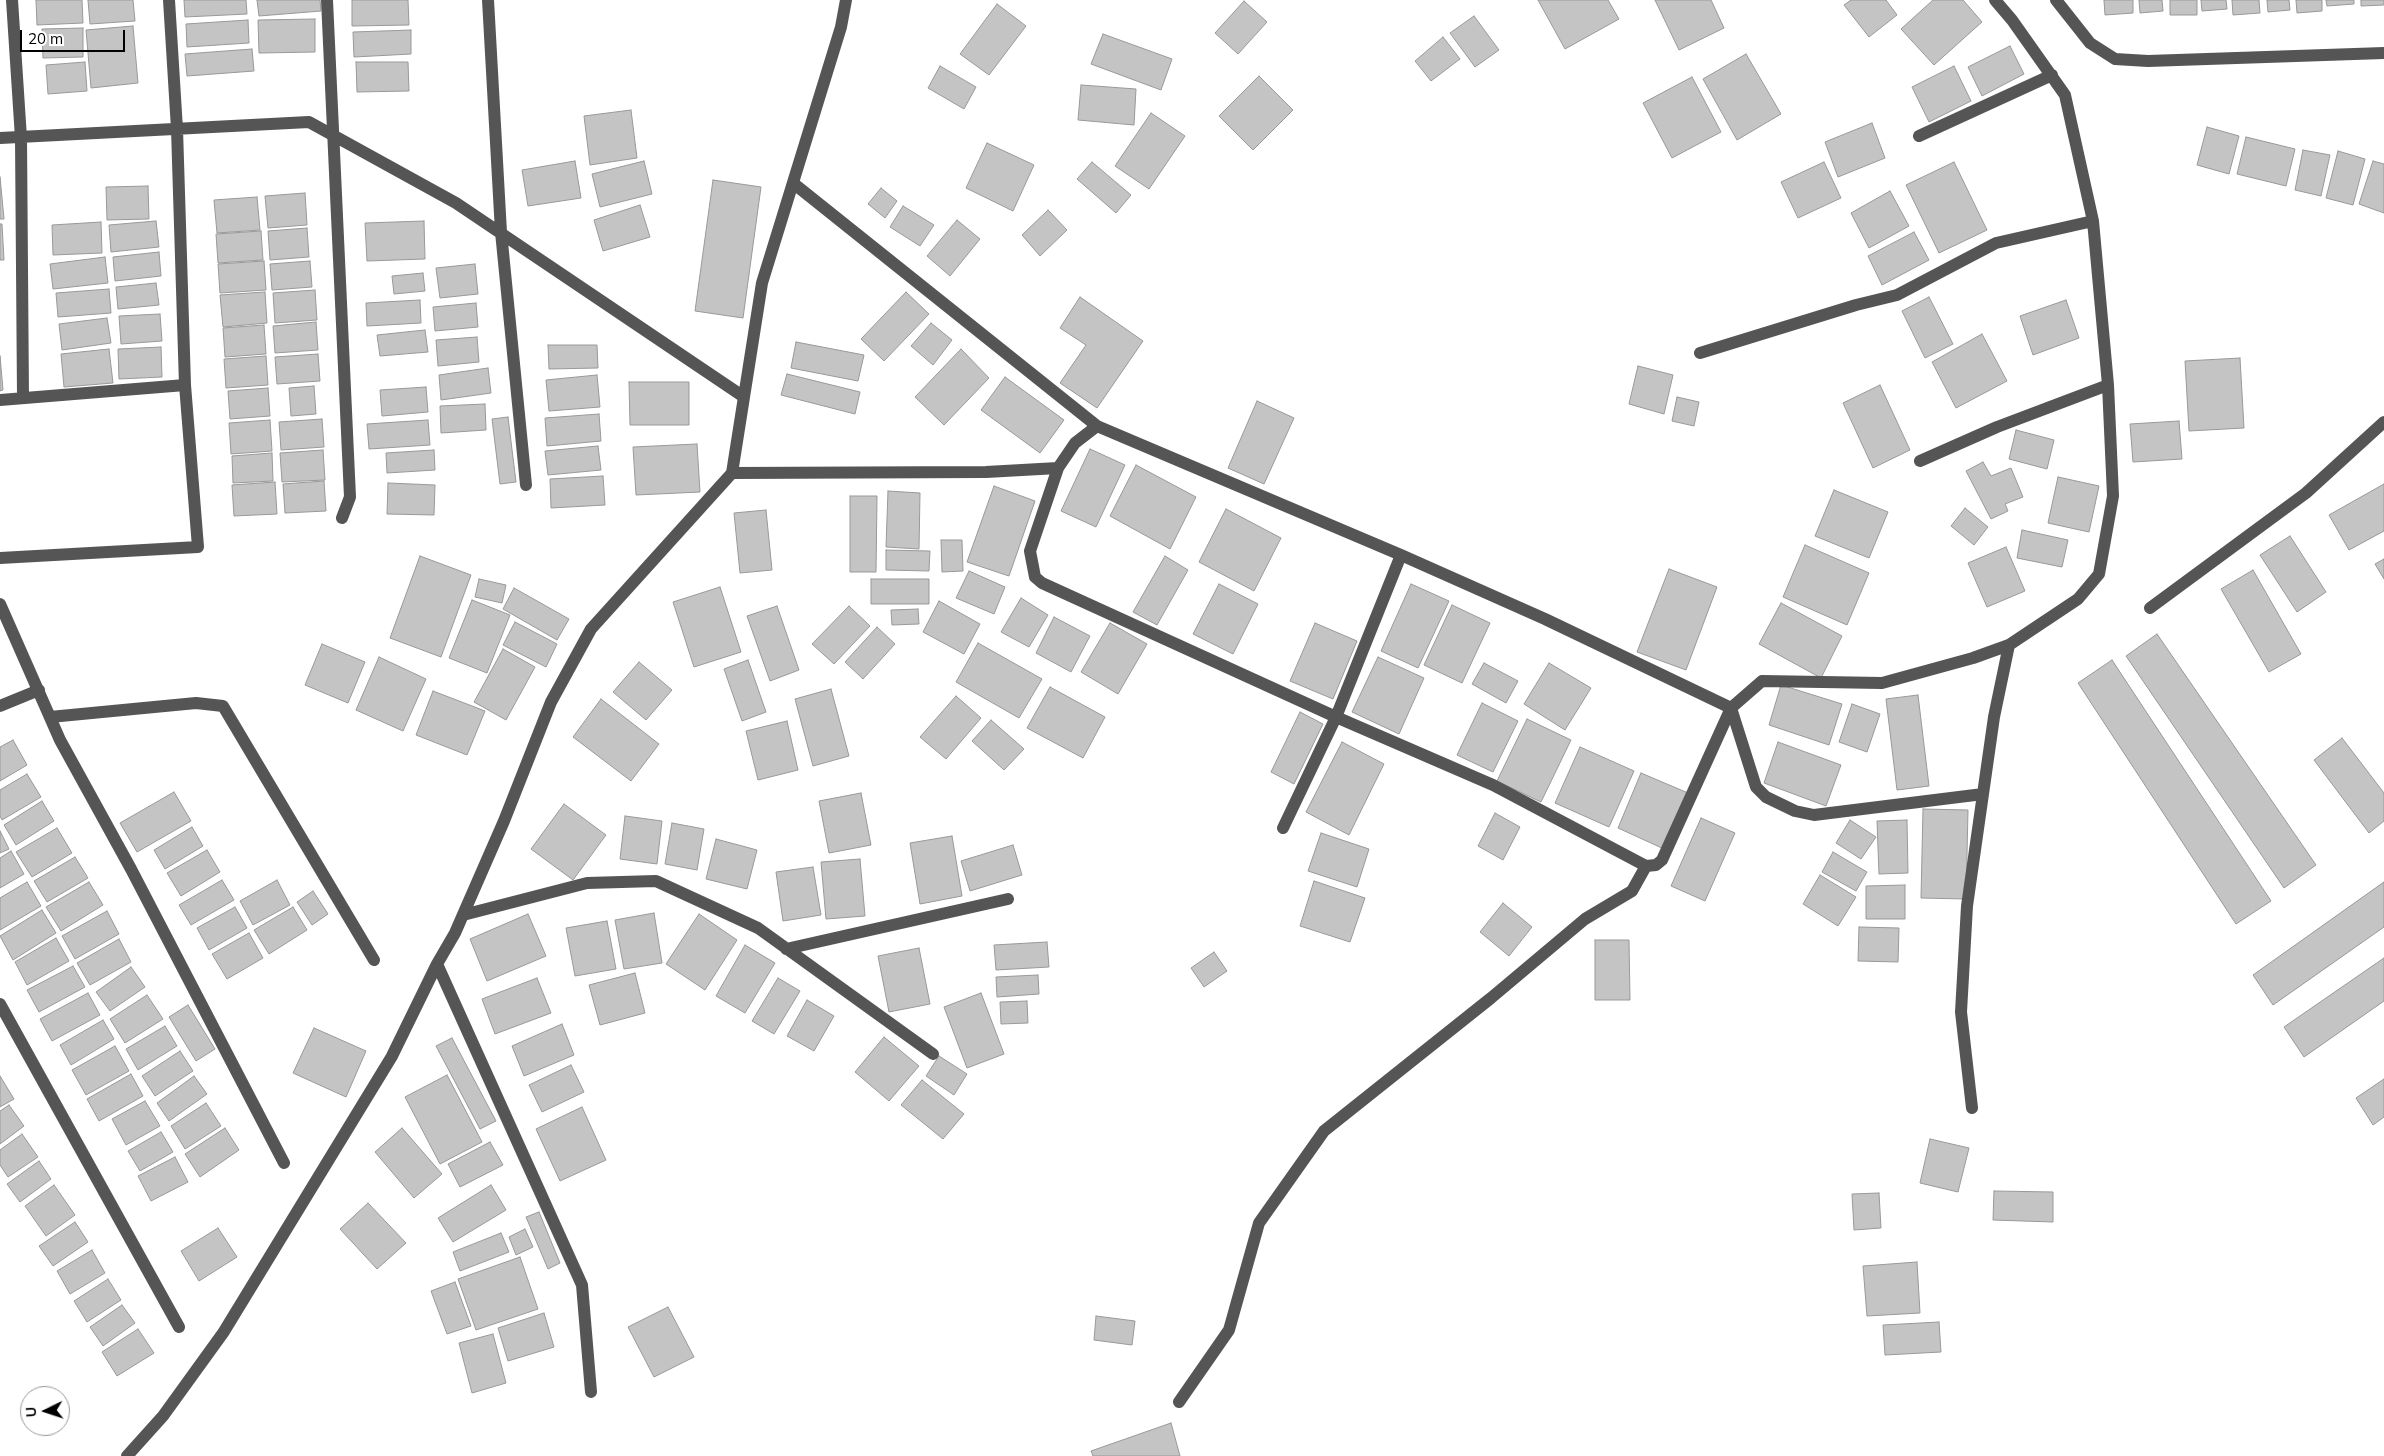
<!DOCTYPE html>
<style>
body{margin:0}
#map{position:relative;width:2384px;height:1456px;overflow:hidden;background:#fff;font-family:Mulish,sans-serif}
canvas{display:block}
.north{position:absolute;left:20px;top:1386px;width:50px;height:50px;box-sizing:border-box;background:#fff;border:1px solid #999;border-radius:50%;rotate:266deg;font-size:14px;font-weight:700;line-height:20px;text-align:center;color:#000}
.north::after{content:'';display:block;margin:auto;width:18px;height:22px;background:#000;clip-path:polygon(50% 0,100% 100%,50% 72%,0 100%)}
.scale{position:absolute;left:20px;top:30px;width:105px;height:22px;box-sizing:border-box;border:2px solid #000;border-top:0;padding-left:6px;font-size:15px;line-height:18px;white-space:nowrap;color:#000;-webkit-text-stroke:4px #fff;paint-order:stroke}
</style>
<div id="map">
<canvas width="2384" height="1456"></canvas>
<div class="north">U</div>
<div class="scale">20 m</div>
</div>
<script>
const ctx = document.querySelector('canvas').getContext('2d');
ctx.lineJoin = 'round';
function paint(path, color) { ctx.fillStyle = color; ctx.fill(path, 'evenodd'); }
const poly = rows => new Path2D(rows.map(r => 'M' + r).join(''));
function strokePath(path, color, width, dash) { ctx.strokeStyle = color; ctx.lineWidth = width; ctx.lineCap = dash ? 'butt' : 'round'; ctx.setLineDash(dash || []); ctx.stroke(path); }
const building = poly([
 [36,0,82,0,83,23,37,25,36,0],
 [88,0,133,0,135,21,90,24,88,0],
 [184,0,246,0,247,14,185,17,184,0],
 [257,0,320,0,321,11,259,16,257,0],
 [352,0,408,0,409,25,352,26,352,0],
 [1538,0,1608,0,1619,19,1565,49,1538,0],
 [1655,0,1711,0,1724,28,1679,50,1655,0],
 [1851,0,1886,0,1897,15,1869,37,1844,5,1851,0],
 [1933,0,1963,0,1982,22,1934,65,1901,29,1933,0],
 [2104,0,2133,0,2133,13,2105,15,2104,0],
 [2139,0,2162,0,2163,11,2140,13,2139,0],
 [2170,0,2197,0,2197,15,2170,15,2170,0],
 [2201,0,2226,0,2227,9,2202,11,2201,0],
 [2232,0,2259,0,2260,13,2233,15,2232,0],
 [2267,0,2289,0,2290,10,2268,12,2267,0],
 [2296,0,2322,0,2322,11,2297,13,2296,0],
 [2326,0,2354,0,2354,4,2327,6,2326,0],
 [2361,0,2384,0,2384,5,2361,6,2361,0],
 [1244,1,1267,22,1238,54,1215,33,1244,1],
 [997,4,1026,26,989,75,960,54,997,4],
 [1474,16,1499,50,1475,67,1450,33,1474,16],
 [315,19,315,52,259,53,258,20,315,19],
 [248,20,249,43,187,47,186,24,248,20],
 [133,26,138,83,91,88,86,30,133,26],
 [83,28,83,57,43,58,42,29,83,28],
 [411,30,411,54,354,57,353,32,411,30],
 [1103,34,1172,59,1161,90,1091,64,1103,34],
 [1443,37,1460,59,1431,81,1415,61,1443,37],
 [2010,46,2024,74,1982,96,1968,67,2010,46],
 [252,49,254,71,187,76,185,54,252,49],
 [1746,54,1781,114,1737,140,1703,79,1746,54],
 [85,62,87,91,48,94,46,65,85,62],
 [356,62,408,62,409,91,357,92,356,62],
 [940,66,976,87,964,109,928,88,940,66],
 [1954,66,1971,101,1929,122,1912,87,1954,66],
 [1259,76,1293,110,1253,150,1219,116,1259,76],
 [1692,77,1721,132,1672,158,1643,103,1692,77],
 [1081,85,1136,89,1134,125,1078,120,1081,85],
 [631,110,637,158,590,165,584,116,631,110],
 [1151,113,1185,136,1149,189,1115,166,1151,113],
 [1872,123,1885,158,1838,177,1825,142,1872,123],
 [2207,127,2239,136,2229,174,2197,165,2207,127],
 [2246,137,2295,149,2286,186,2237,174,2246,137],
 [987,143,1034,165,1013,211,966,188,987,143],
 [2303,150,2330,155,2321,196,2295,190,2303,150],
 [2338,151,2365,159,2353,205,2326,198,2338,151],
 [575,161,581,198,528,206,522,170,575,161],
 [644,161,652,194,600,207,592,174,644,161],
 [2373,161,2384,164,2384,213,2359,204,2373,161],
 [1092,162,1131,195,1116,213,1077,179,1092,162],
 [1824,162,1841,198,1798,218,1781,182,1824,162],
 [1954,162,1987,230,1939,253,1906,185,1954,162],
 [0,177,4,219,0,219,0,177],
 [713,180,761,187,743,318,695,311,713,180],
 [148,186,149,219,107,220,106,187,148,186],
 [881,188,897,201,885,218,868,204,881,188],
 [1890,191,1909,226,1869,248,1851,213,1890,191],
 [305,193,307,225,268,228,265,196,305,193],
 [257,197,260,230,217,233,214,200,257,197],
 [640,205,650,237,603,251,594,220,640,205],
 [903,206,934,225,920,246,890,227,903,206],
 [1048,210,1067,230,1040,256,1022,235,1048,210],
 [957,220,980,239,950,276,927,256,957,220],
 [156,221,159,247,111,252,109,225,156,221],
 [424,221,425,259,367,261,365,223,424,221],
 [101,222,102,253,53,255,52,225,101,222],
 [0,224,2,224,4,260,0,260,0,224],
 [307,228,309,257,270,260,268,231,307,228],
 [261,231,263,260,218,263,216,234,261,231],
 [1914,232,1929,260,1882,285,1868,256,1914,232],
 [159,252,161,276,115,281,113,257,159,252],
 [105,257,108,283,53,289,50,264,105,257],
 [264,261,266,290,220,293,218,264,264,261],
 [310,261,312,287,272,290,270,264,310,261],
 [475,264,478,294,440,298,436,268,475,264],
 [423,273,425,291,394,294,392,276,423,273],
 [156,283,159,305,118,309,116,287,156,283],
 [109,289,111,313,58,317,56,293,109,289],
 [315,290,317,320,275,323,273,293,315,290],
 [265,292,267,323,223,327,220,295,265,292],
 [906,292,929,314,884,361,861,339,906,292],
 [1080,297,1143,341,1097,408,1060,383,1086,345,1060,328,1080,297],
 [1929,297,1953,344,1925,358,1902,311,1929,297],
 [420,300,421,323,367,326,366,303,420,300],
 [2066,300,2079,338,2033,355,2020,316,2066,300],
 [476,303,478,327,435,331,433,307,476,303],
 [160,314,162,341,121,344,119,316,160,314],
 [107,318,111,343,62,350,59,324,107,318],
 [316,322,318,350,275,353,273,326,316,322],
 [931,323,952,340,933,365,911,346,931,323],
 [264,325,266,354,225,357,223,328,264,325],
 [425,330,428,352,380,356,377,335,425,330],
 [1982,334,2007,381,1956,408,1932,362,1982,334],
 [477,337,479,362,438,366,436,340,477,337],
 [796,342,864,355,858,381,791,368,796,342],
 [548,345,597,345,598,368,549,369,548,345],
 [161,347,162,377,119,379,118,349,161,347],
 [109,349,113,383,64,387,61,354,109,349],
 [961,349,989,378,944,425,915,397,961,349],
 [318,354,320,381,277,384,275,357,318,354],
 [0,356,3,390,0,391,0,356],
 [266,356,268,385,226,388,224,359,266,356],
 [2240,358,2244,428,2189,431,2185,361,2240,358],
 [1638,366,1673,375,1664,414,1629,404,1638,366],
 [488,368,491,393,441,400,439,375,488,368],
 [787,374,860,392,855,414,781,395,787,374],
 [597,375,600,407,549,411,546,380,597,375],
 [1005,377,1064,420,1040,453,981,410,1005,377],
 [629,382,689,382,689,425,630,425,629,382],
 [1880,385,1910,450,1873,468,1843,403,1880,385],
 [314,386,316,414,291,416,289,388,314,386],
 [426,387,428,412,382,416,380,390,426,387],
 [268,388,270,416,230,419,228,391,268,388],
 [1677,397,1699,402,1694,426,1672,421,1677,397],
 [1257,401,1294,418,1264,484,1228,468,1257,401],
 [485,404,486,430,441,433,440,406,485,404],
 [599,414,601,441,547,446,545,418,599,414],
 [508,417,516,482,500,484,492,419,508,417],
 [322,419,324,447,281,450,279,422,322,419],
 [270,420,272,451,231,454,229,423,270,420],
 [428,420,430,445,369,449,367,424,428,420],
 [2179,421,2182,459,2133,462,2130,424,2179,421],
 [2016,430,2054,440,2047,469,2009,459,2016,430],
 [697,444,700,492,636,495,633,447,697,444],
 [598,446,601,470,548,475,545,451,598,446],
 [1090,449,1125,465,1096,527,1061,511,1090,449],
 [323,450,325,480,282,482,280,453,323,450],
 [434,450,435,470,387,473,386,453,434,450],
 [272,453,273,481,233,483,232,456,272,453],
 [1983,462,1991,476,2011,468,2023,497,2005,504,2008,511,1991,519,1966,471,1983,462],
 [1136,465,1196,497,1170,549,1110,516,1136,465],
 [603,476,605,505,551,508,550,479,603,476],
 [2058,477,2099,486,2089,532,2048,523,2058,477],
 [324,481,326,511,285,513,283,484,324,481],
 [275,482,277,514,234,516,232,485,275,482],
 [388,483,435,485,434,515,387,514,388,483],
 [2384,484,2384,531,2349,550,2329,515,2384,484],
 [994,486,1035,501,1009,576,967,562,994,486],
 [1834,490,1888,512,1869,558,1815,536,1834,490],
 [888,491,920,493,919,549,886,547,888,491],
 [850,496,877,496,876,572,850,572,850,496],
 [1965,508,1988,527,1974,545,1951,526,1965,508],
 [1226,509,1281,538,1254,591,1199,562,1226,509],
 [766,510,772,570,740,573,734,513,766,510],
 [2022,530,2068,540,2062,567,2017,558,2022,530],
 [2290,536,2326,592,2297,612,2260,555,2290,536],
 [941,540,962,540,963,571,942,572,941,540],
 [1805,545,1869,573,1847,625,1783,597,1805,545],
 [2006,547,2025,591,1987,607,1968,563,2006,547],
 [886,550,930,551,929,571,886,570,886,550],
 [420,556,471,575,441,657,390,638,420,556],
 [1165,556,1188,570,1157,625,1133,612,1165,556],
 [2384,559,2384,579,2375,564,2384,559],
 [1669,569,1717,587,1686,670,1637,652,1669,569],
 [2253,570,2301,654,2269,672,2221,589,2253,570],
 [969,571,1005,587,994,614,956,598,969,571],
 [479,579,506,585,502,603,475,597,479,579],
 [871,579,929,579,929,604,871,604,871,579],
 [1219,584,1258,604,1233,654,1193,634,1219,584],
 [1411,584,1449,601,1418,668,1381,651,1411,584],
 [720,587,741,652,694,667,673,602,720,587],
 [514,588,569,619,557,640,503,609,514,588],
 [1021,598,1048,615,1029,647,1001,632,1021,598],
 [472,600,510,615,487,673,449,658,472,600],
 [939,601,980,624,964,654,923,632,939,601],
 [1781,603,1842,636,1821,678,1759,644,1781,603],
 [1452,605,1490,623,1462,683,1424,665,1452,605],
 [777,606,799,670,770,681,747,616,777,606],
 [849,606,870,626,834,664,812,644,849,606],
 [918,609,919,624,892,625,891,610,918,609],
 [1054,617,1090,636,1071,672,1036,653,1054,617],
 [515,622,557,644,546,667,503,645,515,622],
 [1110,623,1147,644,1118,694,1081,672,1110,623],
 [1315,623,1357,641,1333,699,1290,681,1315,623],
 [877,627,895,644,863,679,845,662,877,627],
 [2157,634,2316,865,2284,888,2126,656,2157,634],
 [978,643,1042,679,1019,718,956,682,978,643],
 [322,644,365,662,348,703,305,685,322,644],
 [503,649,535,667,506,720,474,702,503,649],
 [379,657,426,679,403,731,356,710,379,657],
 [1378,657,1424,678,1399,734,1352,712,1378,657],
 [748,660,766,712,742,721,724,669,748,660],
 [2112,660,2271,901,2236,924,2078,683,2112,660],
 [639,662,672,690,646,720,613,692,639,662],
 [1484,663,1518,681,1506,703,1472,684,1484,663],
 [1549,663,1591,688,1565,730,1524,704,1549,663],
 [1781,685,1842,704,1829,745,1769,725,1781,685],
 [1050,687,1105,717,1083,758,1027,728,1050,687],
 [831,689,849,756,813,766,795,699,831,689],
 [433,691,485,711,467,755,416,735,433,691],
 [1918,695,1929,786,1897,790,1886,699,1918,695],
 [956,696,981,718,946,759,920,737,956,696],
 [601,699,659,744,631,781,573,737,601,699],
 [1482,703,1518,721,1493,772,1457,755,1482,703],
 [1852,704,1880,714,1867,752,1839,742,1852,704],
 [1300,712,1323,724,1294,784,1271,772,1300,712],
 [1527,719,1571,740,1541,802,1497,781,1527,719],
 [991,720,1024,749,1004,770,972,741,991,720],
 [787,721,798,770,758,780,746,731,787,721],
 [2342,738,2384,793,2384,821,2369,833,2314,760,2342,738],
 [13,740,27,765,0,781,0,747,13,740],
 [1342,742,1384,764,1349,835,1306,812,1342,742],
 [1778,742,1841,765,1826,806,1764,783,1778,742],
 [1580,747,1634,771,1609,827,1555,803,1580,747],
 [1641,773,1688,793,1664,849,1618,828,1641,773],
 [27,774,41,797,2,820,0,816,0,790,27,774],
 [174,792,191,821,137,852,120,823,174,792],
 [861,793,871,845,829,853,819,801,861,793],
 [42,801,54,821,16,845,4,825,42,801],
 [564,804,606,835,573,880,531,849,564,804],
 [1923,809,1968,810,1966,899,1921,898,1923,809],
 [1495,813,1520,827,1503,860,1478,846,1495,813],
 [625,816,662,821,657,864,620,859,625,816],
 [1701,818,1735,833,1705,901,1671,886,1701,818],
 [1850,820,1876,837,1861,859,1836,843,1850,820],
 [1907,820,1908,873,1879,874,1877,821,1907,820],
 [672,823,704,829,697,870,665,864,672,823],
 [192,827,203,846,165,869,154,850,192,827],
 [57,828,72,853,32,877,16,852,57,828],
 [0,831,9,849,0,853,0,831],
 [1321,833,1369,849,1357,887,1308,871,1321,833],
 [952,836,962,896,920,904,910,843,952,836],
 [716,839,757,850,747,889,706,879,716,839],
 [1013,845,1022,875,970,891,961,861,1013,845],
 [207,850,220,872,181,896,167,873,207,850],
 [11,851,24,874,0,888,0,858,11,851],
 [1833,852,1867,872,1856,891,1822,872,1833,852],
 [75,857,88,878,47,902,34,881,75,857],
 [860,859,865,916,826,919,821,862,860,859],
 [813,867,821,915,783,921,776,872,813,867],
 [1820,875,1856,897,1838,926,1803,904,1820,875],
 [222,880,234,900,191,925,179,905,222,880],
 [277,880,290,905,253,925,240,901,277,880],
 [1314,881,1365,898,1350,942,1300,926,1314,881],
 [27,882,41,906,0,930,0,898,27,882],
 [89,882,103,905,61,931,46,907,89,882],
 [2384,882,2384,927,2273,1005,2253,975,2384,882],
 [1905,885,1905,919,1866,919,1866,886,1905,885],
 [313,891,328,914,312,925,297,902,313,891],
 [1503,903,1532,927,1509,956,1480,932,1503,903],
 [235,907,247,928,209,950,197,928,235,907],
 [293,907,307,930,269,954,254,930,293,907],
 [42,910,56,933,13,960,0,936,42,910],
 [107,911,119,934,75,959,62,936,107,911],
 [654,913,662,963,624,969,615,920,654,913],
 [528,914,546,956,487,981,470,939,528,914],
 [699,914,737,940,705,990,666,964,699,914],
 [607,921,616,969,575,976,566,928,607,921],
 [1859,927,1899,928,1898,962,1858,961,1859,927],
 [249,933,263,958,227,979,212,954,249,933],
 [56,938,69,961,27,985,15,962,56,938],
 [119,939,131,962,90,985,77,963,119,939],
 [1595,940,1629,940,1630,1000,1595,1000,1595,940],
 [1047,942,1049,967,996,970,994,945,1047,942],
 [745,945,775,963,745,1013,716,996,745,945],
 [919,948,930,1004,889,1012,878,956,919,948],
 [1214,952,1227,971,1204,987,1191,968,1214,952],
 [2384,958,2384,1001,2304,1057,2284,1027,2384,958],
 [73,966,85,987,39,1012,27,990,73,966],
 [131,967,145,987,110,1011,96,992,131,967],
 [635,973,645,1013,600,1025,589,985,635,973],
 [1038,975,1039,994,997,997,996,977,1038,975],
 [537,978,551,1013,495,1034,482,999,537,978],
 [778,978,800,991,774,1034,752,1021,778,978],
 [88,993,100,1015,52,1041,40,1019,88,993],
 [981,993,1004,1054,967,1068,944,1007,981,993],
 [147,995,163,1019,125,1043,110,1019,147,995],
 [807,1000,834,1016,814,1051,787,1036,807,1000],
 [1027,1001,1028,1023,1001,1024,1000,1002,1027,1001],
 [188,1005,215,1049,196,1061,169,1017,188,1005],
 [103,1020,114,1039,71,1065,60,1045,103,1020],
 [562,1024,574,1055,524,1076,512,1046,562,1024],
 [165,1026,177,1046,138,1070,126,1049,165,1026],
 [314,1028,366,1051,346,1097,293,1073,314,1028],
 [884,1037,919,1066,889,1101,855,1072,884,1037],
 [452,1038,496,1121,480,1129,436,1046,452,1038],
 [115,1046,129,1071,86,1095,72,1070,115,1046],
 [180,1051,193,1071,155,1096,142,1076,180,1051],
 [939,1056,967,1074,954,1095,926,1076,939,1056],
 [571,1065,584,1092,542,1112,529,1085,571,1065],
 [131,1074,143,1096,99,1121,87,1099,131,1074],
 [447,1075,482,1142,440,1164,405,1097,447,1075],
 [0,1076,14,1099,0,1107,0,1076],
 [194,1076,207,1094,169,1121,157,1103,194,1076],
 [2384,1079,2384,1117,2373,1125,2356,1098,2384,1079],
 [922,1080,964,1114,943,1139,901,1105,922,1080],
 [145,1101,160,1126,126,1145,112,1119,145,1101],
 [206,1103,221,1126,185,1149,171,1126,206,1103],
 [9,1105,24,1126,0,1144,0,1111,9,1105],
 [582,1107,606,1160,560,1181,536,1129,582,1107],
 [225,1128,239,1150,200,1177,185,1154,225,1128],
 [402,1128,442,1174,414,1198,375,1152,402,1128],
 [161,1132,173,1152,140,1171,128,1151,161,1132],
 [22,1134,38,1157,8,1177,0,1165,0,1150,22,1134],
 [1930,1139,1969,1148,1958,1192,1920,1183,1930,1139],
 [490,1142,503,1165,460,1187,448,1164,490,1142],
 [175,1157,188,1182,151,1201,138,1176,175,1157],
 [39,1161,51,1179,20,1202,7,1184,39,1161],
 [54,1185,75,1215,46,1236,25,1206,54,1185],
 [491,1185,506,1210,453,1242,438,1218,491,1185],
 [1994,1191,2053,1192,2053,1222,1993,1220,1994,1191],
 [1879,1193,1881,1228,1854,1230,1852,1194,1879,1193],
 [368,1203,406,1243,377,1269,340,1229,368,1203],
 [539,1212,560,1263,548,1269,526,1217,539,1212],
 [75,1222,88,1242,53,1266,39,1246,75,1222],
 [218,1228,237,1257,199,1281,181,1251,218,1228],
 [525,1229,533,1247,516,1255,509,1237,525,1229],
 [501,1233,509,1252,460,1271,453,1252,501,1233],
 [92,1250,105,1273,70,1294,57,1271,92,1250],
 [520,1257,538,1309,476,1330,458,1279,520,1257],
 [1917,1262,1920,1313,1867,1316,1863,1266,1917,1262],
 [108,1279,121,1300,87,1322,74,1301,108,1279],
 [455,1282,471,1326,447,1334,431,1291,455,1282],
 [122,1305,135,1323,103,1346,90,1327,122,1305],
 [668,1307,694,1357,654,1377,628,1327,668,1307],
 [544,1313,554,1347,508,1361,498,1328,544,1313],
 [1096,1316,1135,1321,1132,1345,1094,1340,1096,1316],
 [1939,1322,1941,1352,1885,1355,1883,1325,1939,1322],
 [138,1329,154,1353,117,1376,102,1352,138,1329],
 [493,1334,506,1383,472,1393,459,1343,493,1334],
 [1171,1423,1180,1456,1093,1456,1091,1451,1171,1423]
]);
const minor = poly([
 [12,0,21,138,23,398],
 [327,0,350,497,342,518],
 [488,0,501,232,526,485],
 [2056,0,2090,43,2115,59,2148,61,2384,53],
 [1919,136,2052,75],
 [0,138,309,122,456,203,744,397],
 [793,183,1097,426],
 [1700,353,1856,305,1897,295,1996,243,2093,221],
 [0,400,185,385],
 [1920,461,1997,427,2108,385],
 [1058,468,1030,551,1035,577,1042,583,1336,717,1493,785,1646,866,1656,865,1662,860,1731,708],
 [732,473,986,472,1058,468,1075,443,1097,426,1401,555,1545,619,1731,708,1762,681,1882,683,1973,658,2009,645,2078,599,2099,574,2113,496,2108,385,2093,221,2065,95,2012,20,1995,0],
 [0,558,198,547,185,385,177,129,169,0],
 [0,604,60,740,131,869,284,1163],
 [2150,608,2306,493,2384,422],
 [0,706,39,690],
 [1731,708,1756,787,1766,797,1795,811,1814,815,1983,794],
 [50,717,196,703,223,706,374,960],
 [1283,828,1336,717,1401,555],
 [463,915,587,883,656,881,758,928,933,1054],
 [786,949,1008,899],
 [437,964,582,1285,591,1392],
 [0,1004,179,1327],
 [1972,1108,1961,1012,1967,906,1994,717,2009,645],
 [1179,1402,1229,1330,1259,1223,1324,1131,1491,998,1585,919,1632,891,1646,866],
 [127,1456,163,1416,223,1333,392,1056,437,964,455,933,504,821,551,702,591,629,732,473,762,283,841,27,846,0]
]);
paint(building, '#c4c4c4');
strokePath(building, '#999', 1);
strokePath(minor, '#555', 12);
</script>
